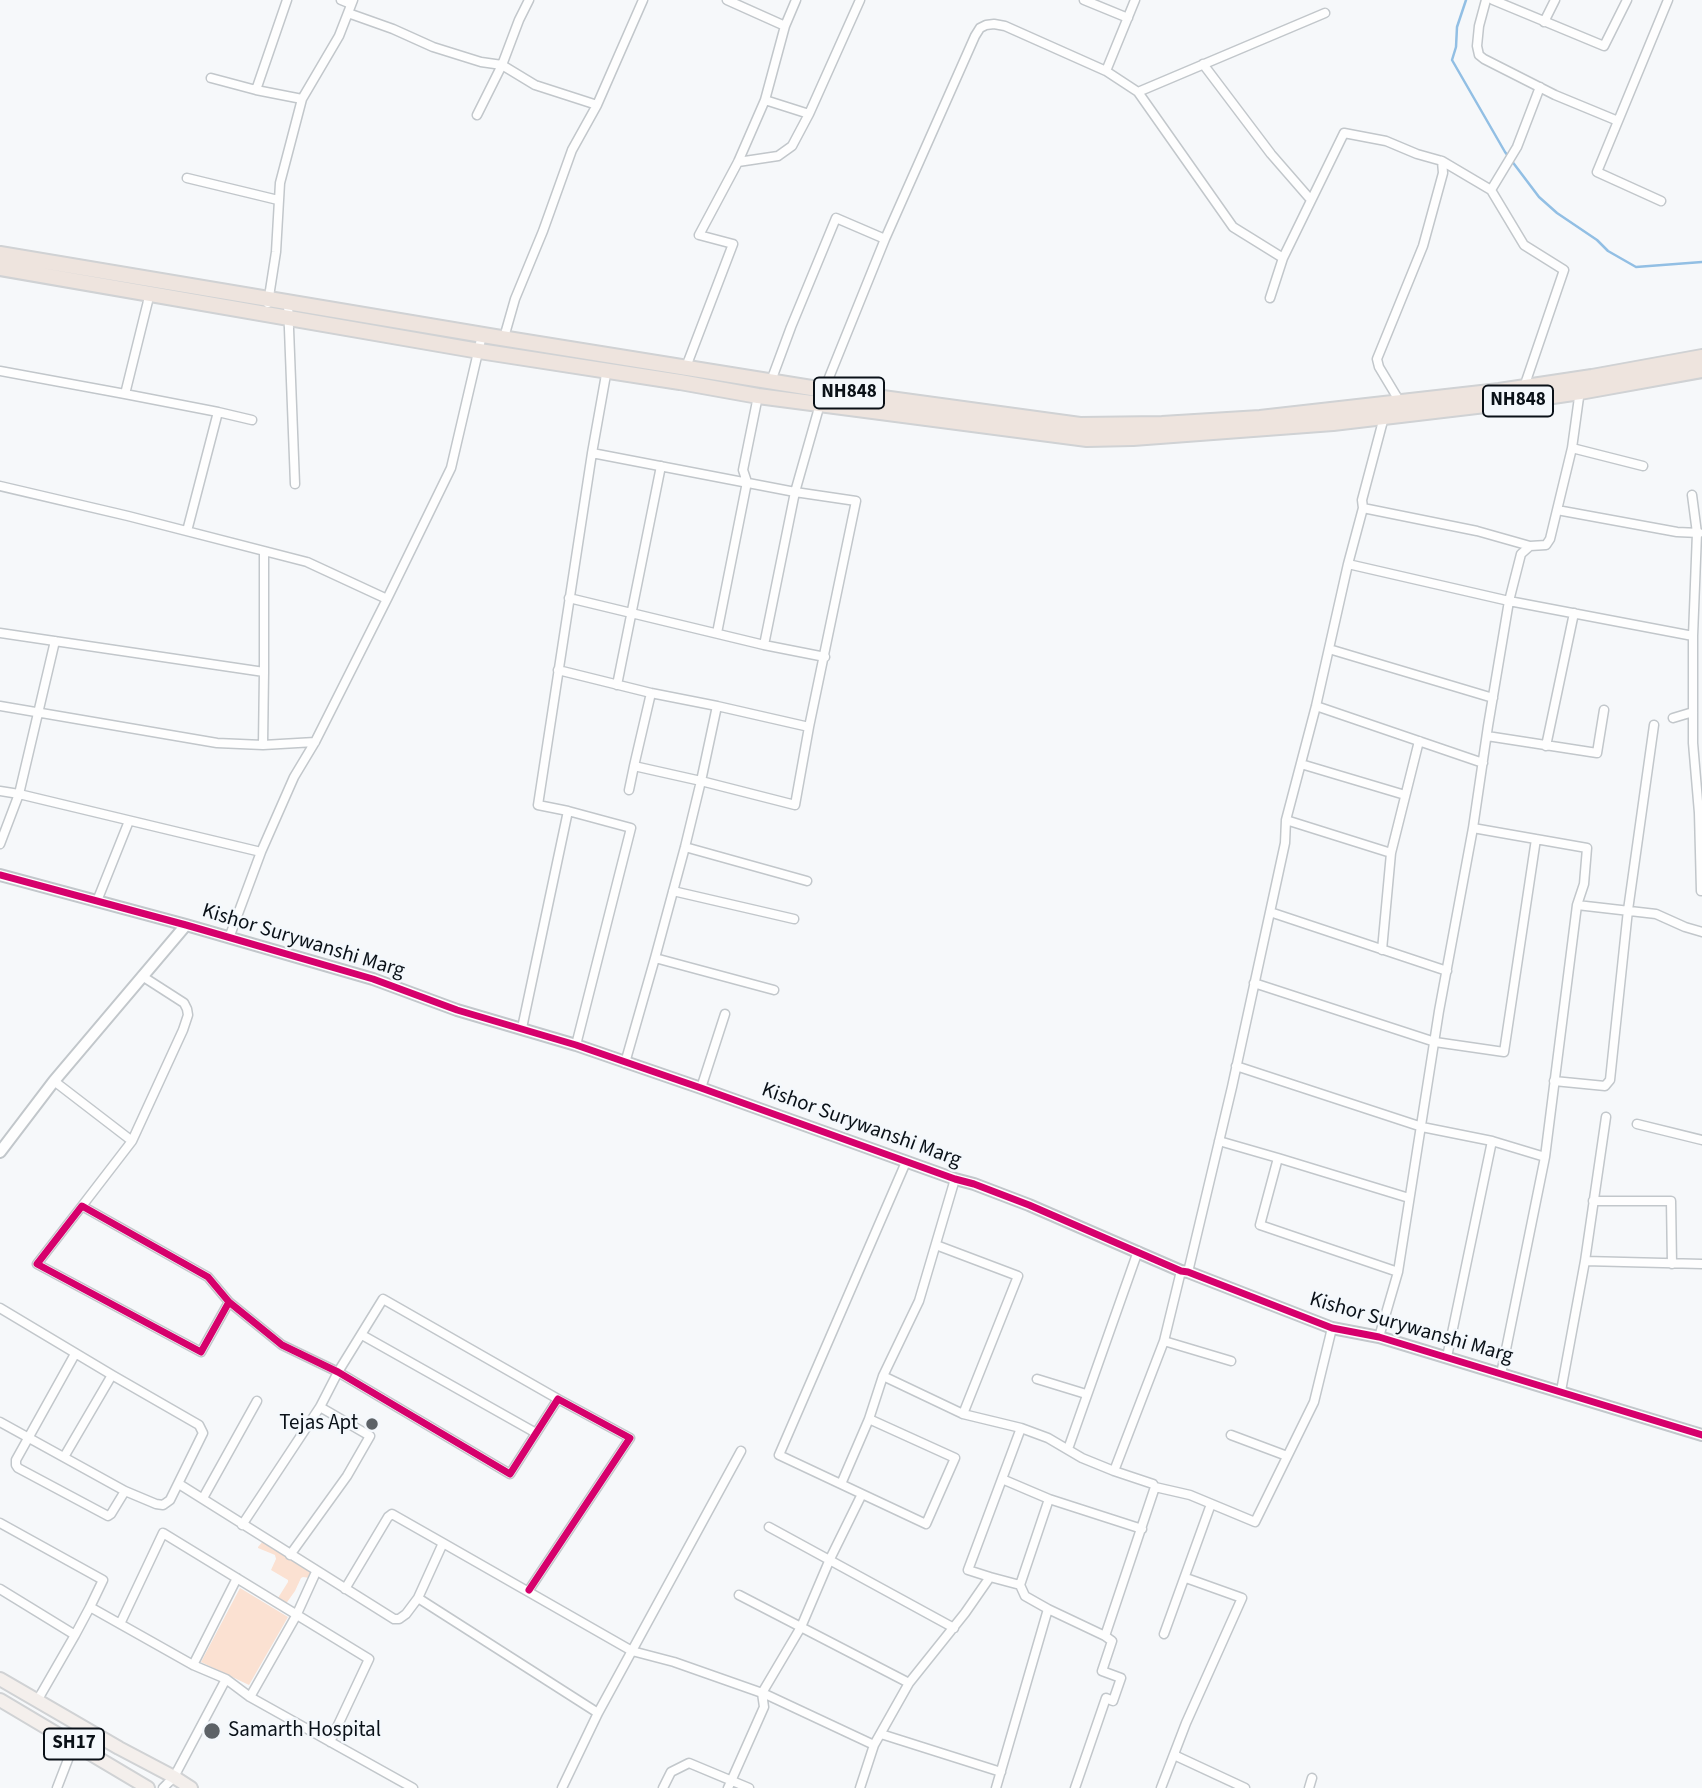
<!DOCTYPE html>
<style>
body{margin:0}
canvas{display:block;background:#f6f8fa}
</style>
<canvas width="1702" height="1788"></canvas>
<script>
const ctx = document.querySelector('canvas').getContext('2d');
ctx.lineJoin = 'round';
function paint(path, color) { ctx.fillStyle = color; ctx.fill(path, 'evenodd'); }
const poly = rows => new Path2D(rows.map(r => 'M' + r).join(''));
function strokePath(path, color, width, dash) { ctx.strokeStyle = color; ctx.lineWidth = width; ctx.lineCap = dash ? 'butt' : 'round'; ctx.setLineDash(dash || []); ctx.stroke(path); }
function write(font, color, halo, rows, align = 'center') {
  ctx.font = font + ' "Source Sans 3",sans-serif'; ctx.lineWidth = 5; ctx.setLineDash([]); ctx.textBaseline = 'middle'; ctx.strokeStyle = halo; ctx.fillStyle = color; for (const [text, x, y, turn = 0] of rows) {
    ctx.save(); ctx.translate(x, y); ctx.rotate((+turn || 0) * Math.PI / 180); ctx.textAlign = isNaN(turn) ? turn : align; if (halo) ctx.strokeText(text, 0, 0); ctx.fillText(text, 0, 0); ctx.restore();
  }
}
const green = poly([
 [264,1540,314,1572,310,1578,303,1577,301,1578,295,1591,285,1605,278,1601,278,1598,288,1582,288,1580,271,1570,276,1559,275,1555,258,1548,258,1547],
 [240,1588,288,1617,249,1685,201,1662]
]);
const stream = poly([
 [1466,0,1457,27,1456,47,1452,60,1505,152,1539,197,1557,213,1597,240,1608,251,1636,267,1702,262]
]);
const street = poly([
 [341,0,351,4],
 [727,0,785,26],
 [796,0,785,26,765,100,809,114,860,0],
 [1084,0,1128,18],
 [1486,0,1479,26,1477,46,1479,55,1484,59,1555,95,1618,121],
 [1493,0,1604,46,1627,0],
 [348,13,393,29,433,47,481,62,502,65,535,85,597,105,572,150,543,231,515,299,503,341],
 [1544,22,1555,0],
 [1203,64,1271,154,1311,200],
 [1106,71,1135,0],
 [211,78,256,90,302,99],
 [256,90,287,0],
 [1138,92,1325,13],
 [597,105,643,0],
 [477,115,502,65,519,20,529,0],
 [1442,161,1491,190,1524,245,1564,270,1524,387],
 [738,162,778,156,792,146,809,114],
 [187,178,278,200],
 [1491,190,1517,147,1540,87],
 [1661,201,1597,172,1668,0],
 [1270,298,1283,258,1344,133,1386,141,1417,154,1442,161,1443,173,1423,246,1377,359,1379,367,1400,402],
 [268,303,276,252,280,183,302,99,339,36,353,0],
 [288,303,295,484],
 [686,367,733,244,699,235,738,162,765,100],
 [0,371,125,394,150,293],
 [771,381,791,327,836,218,885,239,975,36,980,28,986,25,994,24,1005,26,1106,71,1138,92,1233,227,1283,258],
 [125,394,218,412],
 [1384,417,1362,500,1363,508,1348,564,1509,601,1693,636],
 [1572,448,1643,466],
 [592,453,795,492,856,501,809,727,717,706,701,781,685,847,655,958,625,1063],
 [0,486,128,516,307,562,387,599,451,468,482,335],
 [1692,495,1697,533,1693,636,1693,743,1699,813,1702,813],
 [1363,508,1477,531,1530,546],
 [1557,510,1677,532,1699,533],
 [187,531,218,412,252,420],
 [569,598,764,645,825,657],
 [0,633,264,672,263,745],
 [717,633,747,482,743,470,758,396],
 [764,645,795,492,824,390,885,239],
 [1329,649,1493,698],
 [558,670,651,693,717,706],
 [264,672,264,551],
 [617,685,661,466],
 [0,706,217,743,263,745,315,742],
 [1316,706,1483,763],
 [1673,718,1693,712],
 [1487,736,1597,753,1604,710],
 [1546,746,1574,613],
 [1301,764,1405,795],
 [634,766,651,693],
 [629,790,634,766,701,781,795,805,809,727],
 [0,791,19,794,261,852,229,938],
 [568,811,538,805,592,453,607,369],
 [1699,813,1701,891],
 [1286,820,1391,853],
 [1473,828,1587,848,1584,884,1577,905,1545,1157],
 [0,844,19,794,55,641],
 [685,847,807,881],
 [261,852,294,777,315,742,387,599],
 [673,891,794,919],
 [97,901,129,821],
 [1577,905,1656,914,1685,927,1702,932],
 [1270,912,1447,971],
 [1382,950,1391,853,1419,741],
 [655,958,774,990],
 [1254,983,1435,1042,1504,1052,1536,839],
 [522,1028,568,811,631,828,576,1045],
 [1236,1066,1422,1127,1492,1141,1545,1157,1501,1374],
 [54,1081,132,1141,82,1206],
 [1554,1081,1605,1086,1610,1080,1628,910,1654,725],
 [701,1088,725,1014],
 [1637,1124,1702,1140],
 [132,1141,183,1030,188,1015,187,1009,184,1003,142,976],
 [1219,1141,1278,1158],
 [1593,1201,1671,1201,1672,1264],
 [1585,1261,1702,1264],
 [1188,1272,1232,1087,1285,843,1286,820,1316,706,1348,564],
 [1398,1272,1260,1225,1278,1158,1409,1198],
 [229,1302,201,1352,37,1264,82,1206,208,1277,229,1302,282,1345,338,1372,510,1474,558,1399,630,1438,529,1590],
 [0,1308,112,1375,199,1425,203,1433,170,1500,163,1505,156,1504,125,1491,0,1422],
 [362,1335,536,1433],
 [1379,1337,1398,1272,1439,1011,1473,828,1488,726,1509,601,1521,554,1530,546,1546,545,1550,539,1572,448,1580,390],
 [1164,1341,1231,1361],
 [75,1354,16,1460,16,1465,18,1468,108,1516,111,1514,125,1491],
 [1447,1357,1492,1141],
 [883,1376,963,1414,1018,1276,936,1245],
 [1037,1379,1086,1394],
 [1561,1391,1585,1261,1606,1117],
 [963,1414,1021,1428,1048,1438,1082,1458,1114,1471,1153,1484,1155,1487,1190,1495,1255,1522,1314,1402,1332,1328],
 [1231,1435,1287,1456],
 [1068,1449,1138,1251],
 [64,1457,112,1375],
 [1114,1471,1164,1341,1181,1271],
 [1002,1479,1049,1499,1020,1585],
 [179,1484,394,1619,399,1619,406,1614,418,1598,443,1543,632,1651,674,1662,765,1694,874,1745,909,1683,965,1613,990,1577,1020,1585,1025,1596,1048,1609,1105,1636],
 [841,1484,869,1419,883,1376,919,1301,955,1179],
 [862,1494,926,1524,955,1458,869,1419],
 [203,1498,257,1401],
 [1049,1499,1142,1529],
 [0,1523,103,1580,90,1607],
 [242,1525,320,1407,338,1372,383,1299,558,1399],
 [769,1527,954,1628],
 [290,1555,347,1476,370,1436,320,1407],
 [990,1577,968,1570,1021,1428],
 [0,1589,75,1635,90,1607,193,1665,226,1679,250,1697,413,1788],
 [345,1589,388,1517,392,1514,443,1543],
 [739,1595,909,1683],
 [418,1598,598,1713],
 [120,1624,163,1533,369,1659,330,1742],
 [1164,1634,1211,1504],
 [193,1665,237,1578],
 [250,1697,296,1616,316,1572],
 [37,1701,75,1635],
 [881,1734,1001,1772],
 [1174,1755,1245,1788],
 [57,1788,74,1744],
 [163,1788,174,1777,226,1679],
 [562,1788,598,1713,741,1451],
 [663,1788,671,1772,689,1763,749,1788],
 [728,1788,764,1707,762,1693,801,1627,830,1559,862,1494,779,1455,906,1162],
 [860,1788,874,1745],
 [996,1788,1048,1609],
 [1075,1788,1106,1698,1113,1701,1121,1678,1102,1671,1112,1641,1105,1636,1155,1487],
 [1161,1788,1186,1723,1242,1598,1186,1578],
 [1309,1788,1312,1778]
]);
const secondary = poly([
 [0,875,186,925,373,979,457,1010,576,1045,701,1088,955,1179,974,1184,1029,1205,1181,1271,1188,1272,1332,1328,1379,1337,1702,1435],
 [0,1152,54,1081,186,925]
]);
const primary = poly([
 [0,1679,119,1748,174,1777,191,1788],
 [0,1700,148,1788]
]);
const highway = poly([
 [0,254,495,337,824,390,1080,425,1162,424,1260,418,1499,391,1592,377,1702,357],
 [0,268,479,351,680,382,758,396,1087,439,1133,438,1333,423,1519,401,1580,392,1702,370]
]);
const cycleway = poly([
 [0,875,186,925,373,979,457,1010,576,1045,701,1088,955,1179,974,1184,1029,1205,1181,1271,1188,1272,1332,1328,1379,1337,1702,1435],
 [229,1302,201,1352,37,1264,82,1206,208,1277,229,1302,282,1345,338,1372,510,1474,558,1399,630,1438,529,1590]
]);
const markers = [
 [372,1424,7,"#5d6267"],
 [212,1731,9,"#5d6267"]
];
const shields = [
 [849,393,70],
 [1518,401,70],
 [74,1744,60]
];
const shieldNames = [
 ["NH848",849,393],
 ["NH848",1518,401],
 ["SH17",74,1744]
];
const streetNames = [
 ["Kishor Surywanshi Marg",303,942,17],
 ["Kishor Surywanshi Marg",861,1126,20],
 ["Kishor Surywanshi Marg",1411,1329,16]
];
const poiNames = [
 ["Tejas Apt",358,1424],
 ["Samarth Hospital",228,1731,"left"]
];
paint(green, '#fbe1d2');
strokePath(stream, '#92bfe4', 2.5);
strokePath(street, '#c2c7cb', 11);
strokePath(secondary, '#c2c7cb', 14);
strokePath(primary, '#d0d2d4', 16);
strokePath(highway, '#d0d2d4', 18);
strokePath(street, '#fefefe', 8);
strokePath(secondary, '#fefefe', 10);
strokePath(primary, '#f4efec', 12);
strokePath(highway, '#eee4de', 14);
strokePath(cycleway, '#d6006c', 7);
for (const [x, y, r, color] of markers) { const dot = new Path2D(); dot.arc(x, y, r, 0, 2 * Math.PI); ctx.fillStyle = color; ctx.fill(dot); strokePath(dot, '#f4f8fc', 2.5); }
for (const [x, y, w] of shields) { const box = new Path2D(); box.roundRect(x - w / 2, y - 15.5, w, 31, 5); ctx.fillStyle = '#f4f8fc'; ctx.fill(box); strokePath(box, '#0a1118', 2); }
write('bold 19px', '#0a1118', null, shieldNames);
write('21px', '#0a1118', '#f4f8fc', streetNames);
write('21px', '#0a1118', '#f4f8fc', poiNames, 'right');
</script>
